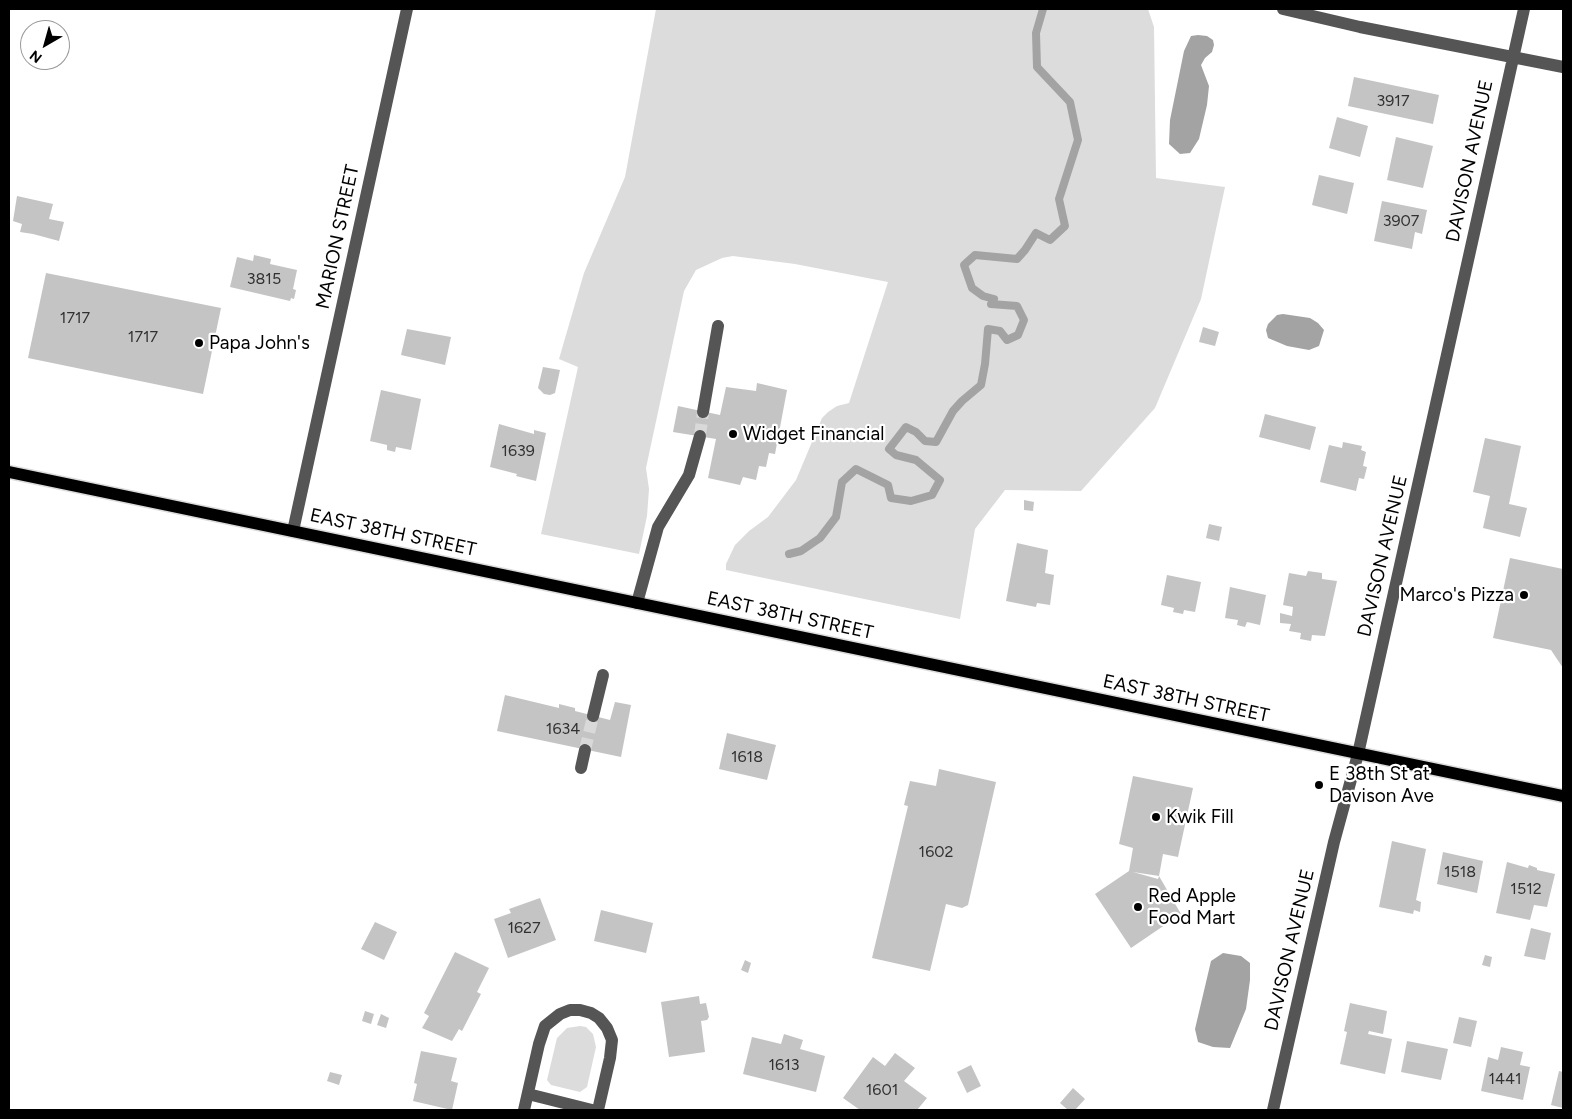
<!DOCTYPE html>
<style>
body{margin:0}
#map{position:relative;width:1572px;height:1119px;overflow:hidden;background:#fff;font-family:Figtree,sans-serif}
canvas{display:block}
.frame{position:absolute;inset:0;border:10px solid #000;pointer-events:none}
.north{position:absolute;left:20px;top:20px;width:50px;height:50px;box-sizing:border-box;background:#fff;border:1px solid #999;border-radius:50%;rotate:218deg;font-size:14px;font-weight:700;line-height:20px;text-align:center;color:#000}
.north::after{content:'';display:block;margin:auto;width:18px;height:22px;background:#000;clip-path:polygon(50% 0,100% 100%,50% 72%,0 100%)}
</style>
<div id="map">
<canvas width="1572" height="1119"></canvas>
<div class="frame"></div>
<div class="north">N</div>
</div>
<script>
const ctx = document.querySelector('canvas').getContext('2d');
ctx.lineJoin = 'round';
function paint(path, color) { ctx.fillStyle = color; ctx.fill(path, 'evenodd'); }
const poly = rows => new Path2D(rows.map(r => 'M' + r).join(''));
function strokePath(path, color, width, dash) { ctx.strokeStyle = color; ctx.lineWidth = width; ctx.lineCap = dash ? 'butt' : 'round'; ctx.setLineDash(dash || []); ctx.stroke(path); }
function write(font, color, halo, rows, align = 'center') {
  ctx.font = font + ' Figtree,sans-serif'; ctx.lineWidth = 4.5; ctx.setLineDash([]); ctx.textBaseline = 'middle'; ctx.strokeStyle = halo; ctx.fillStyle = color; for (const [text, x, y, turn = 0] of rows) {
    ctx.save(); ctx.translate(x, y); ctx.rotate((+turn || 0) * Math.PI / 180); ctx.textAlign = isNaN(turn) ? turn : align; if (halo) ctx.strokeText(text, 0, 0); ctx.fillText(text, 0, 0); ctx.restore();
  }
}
const green = poly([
 [656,9,1148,9,1154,27,1156,178,1225,187,1201,299,1155,408,1081,491,1005,490,975,529,960,619,726,570,726,564,735,545,749,531,768,517,796,480,822,418,828,412,837,406,849,403,888,282,795,264,733,256,722,258,696,270,684,291,646,468,649,489,647,516,639,554,541,534,578,367,559,359,584,273,625,177],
 [580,1026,586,1027,593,1034,596,1047,587,1087,580,1092,551,1085,547,1080,557,1038,567,1028]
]);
const water = poly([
 [1198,35,1207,36,1213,40,1214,45,1212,52,1205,58,1201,65,1209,86,1207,105,1199,139,1190,153,1180,154,1169,144,1170,120,1184,51,1191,36],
 [1283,314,1310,318,1318,323,1324,330,1319,346,1309,350,1287,346,1268,338,1266,330,1268,324,1277,315],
 [1223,953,1241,956,1250,963,1250,980,1246,1009,1230,1048,1213,1047,1198,1042,1195,1029,1211,961]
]);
const stream = poly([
 [789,554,801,551,820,538,836,517,842,482,856,469,888,485,891,498,911,501,932,495,940,480,916,460,896,455,889,449,906,427,916,432,925,441,936,442,953,411,962,401,981,385,985,364,988,329,1000,331,1007,340,1018,335,1024,320,1017,306,991,304,994,299,983,296,972,288,964,265,975,255,1017,259,1025,250,1036,233,1050,240,1065,226,1059,199,1078,140,1070,102,1037,67,1036,33,1043,9]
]);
const building = poly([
 [1354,77,1439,95,1433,124,1348,106],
 [1337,117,1368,126,1360,157,1329,148],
 [1396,137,1433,146,1423,188,1387,180],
 [1319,175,1354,183,1347,214,1312,205],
 [17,196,53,204,49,219,64,222,59,241,33,234,20,232,22,224,13,221],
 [1382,201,1427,210,1422,234,1415,232,1412,249,1374,241],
 [254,255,271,259,270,264,297,270,293,289,296,290,294,299,291,298,290,301,230,287,237,257,253,261],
 [46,273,221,308,203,394,28,358],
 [1203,327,1219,332,1215,346,1199,342],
 [407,329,451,337,445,365,401,355],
 [543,367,560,370,555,393,550,395,544,394,538,388],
 [757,383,787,390,775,454,769,453,766,467,759,466,756,480,743,477,740,485,708,478,716,439,673,432,678,406,720,415,726,387,756,391],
 [381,390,421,399,411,450,396,447,395,452,387,450,387,445,370,441],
 [1265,414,1316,427,1310,450,1259,437],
 [499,424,534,434,534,430,546,433,536,481,516,476,517,474,490,467],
 [1485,438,1521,446,1509,504,1527,508,1520,537,1483,528,1490,496,1473,492],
 [1343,442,1362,446,1361,450,1366,452,1363,466,1367,467,1364,479,1359,478,1356,491,1320,482,1329,445,1342,448],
 [1024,500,1034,502,1033,511,1024,510],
 [1209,524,1222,527,1219,541,1206,538],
 [1017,543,1048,550,1045,573,1054,575,1050,605,1037,603,1036,607,1006,601],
 [1510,558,1563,569,1563,668,1551,650,1493,638],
 [1308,571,1322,573,1322,579,1337,581,1325,636,1312,635,1311,641,1300,639,1301,633,1289,631,1291,624,1280,623,1280,613,1292,616,1293,607,1283,605,1289,573,1306,576],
 [1167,575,1201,582,1195,612,1184,610,1183,614,1173,612,1174,608,1161,605],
 [1230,587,1266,595,1260,625,1247,622,1245,627,1237,625,1238,620,1225,618],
 [505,695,559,708,559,704,575,708,575,711,610,720,615,702,631,705,621,757,497,731],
 [727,733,776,745,767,780,719,769],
 [939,769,996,782,968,905,962,908,946,904,930,971,872,958,908,806,904,805,910,781,936,786],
 [1133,776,1193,788,1178,857,1163,854,1159,876,1133,872,1158,879,1159,876,1181,914,1131,948,1095,894,1129,871,1133,848,1119,844],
 [1392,841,1426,849,1416,900,1421,902,1420,912,1414,910,1413,914,1379,907],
 [1443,852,1483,861,1477,893,1437,884],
 [1507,862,1528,868,1529,865,1537,868,1537,870,1555,874,1547,907,1534,905,1530,920,1496,913],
 [540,898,556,940,508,958,494,919,511,913,509,909],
 [601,910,653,923,646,953,594,941],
 [375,922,397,932,384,960,361,949],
 [1531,928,1551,933,1545,960,1524,956],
 [455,952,489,968,477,992,481,994,462,1031,459,1029,452,1041,422,1028,429,1016,424,1013],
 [1485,955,1492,957,1490,967,1482,965],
 [745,960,751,963,748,973,741,970],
 [699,996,700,1004,706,1003,709,1017,707,1020,701,1021,705,1052,669,1057,661,1002],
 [1350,1003,1387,1011,1383,1034,1369,1031,1368,1034,1392,1039,1385,1074,1340,1064,1347,1032,1344,1031],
 [365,1011,374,1014,371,1024,362,1021],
 [381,1014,389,1018,386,1028,377,1025],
 [1459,1017,1477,1021,1471,1047,1453,1043],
 [784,1034,803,1040,800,1049,825,1056,816,1092,743,1074,752,1037,781,1044],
 [1407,1041,1448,1049,1441,1080,1401,1072],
 [1501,1047,1523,1052,1520,1065,1530,1067,1523,1100,1481,1091,1488,1057,1498,1060],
 [421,1051,457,1058,451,1081,458,1083,452,1110,413,1101,417,1084,414,1083],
 [895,1053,915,1068,904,1081,927,1098,917,1110,886,1110,884,1109,883,1110,860,1110,843,1098,873,1057,885,1066],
 [971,1065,981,1086,967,1093,957,1072],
 [1559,1071,1563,1072,1563,1108,1551,1105],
 [330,1072,342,1075,339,1085,327,1081],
 [1073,1088,1085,1099,1075,1110,1068,1110,1060,1103]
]);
const minorTunnel = poly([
 [700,436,703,412],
 [585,750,593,716]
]);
const minor = poly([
 [1283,9,1360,27,1563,67],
 [703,412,718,326],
 [293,531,407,9],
 [637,603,658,527,689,475,700,436],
 [593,716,603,675],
 [581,768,585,750],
 [528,1094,592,1110],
 [524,1110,539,1044,545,1026,560,1014,570,1010,580,1010,591,1013,599,1018,607,1028,612,1040,610,1058,598,1110],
 [1273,1110,1334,842,1358,754,1524,9]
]);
const major = poly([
 [9,472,1563,796]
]);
const markers = [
 [199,343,5,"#000"],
 [733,434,5,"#000"],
 [1524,595,5,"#000"],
 [1319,785,5,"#000"],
 [1156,817,5,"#000"],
 [1138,907,5,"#000"]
];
const numberNames = [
 ["3917",1393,101],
 ["3907",1401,221],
 ["3815",264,279],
 ["1717",75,318],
 ["1717",143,337],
 ["1639",518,451],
 ["1634",563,729],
 ["1618",747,757],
 ["1602",936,852],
 ["1518",1460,872],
 ["1512",1526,889],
 ["1627",524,928],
 ["1613",784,1065],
 ["1441",1505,1079],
 ["1601",882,1090]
];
const streetNames = [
 ["DAVISON AVENUE",1470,161,-78],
 ["MARION STREET",338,237,-78],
 ["EAST 38TH STREET",393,533,12],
 ["DAVISON AVENUE",1383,556,-77],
 ["EAST 38TH STREET",790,616,12],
 ["EAST 38TH STREET",1186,699,12],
 ["DAVISON AVENUE",1290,950,-77]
];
const poiNames = [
 ["Papa John's",209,343],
 ["Widget Financial",743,434],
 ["Marco's Pizza",1514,595,"right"],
 ["E 38th St at",1329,774],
 ["Davison Ave",1329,796],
 ["Kwik Fill",1166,817],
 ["Red Apple",1148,896],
 ["Food Mart",1148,918]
];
paint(green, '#dcdcdc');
paint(water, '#a3a3a3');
strokePath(stream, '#a3a3a3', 8);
paint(building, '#c4c4c4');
strokePath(minorTunnel, '#d9d9d9', 12, [12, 6]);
strokePath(major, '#dbdbdb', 15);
strokePath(minor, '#555', 12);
strokePath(major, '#000', 12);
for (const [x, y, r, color] of markers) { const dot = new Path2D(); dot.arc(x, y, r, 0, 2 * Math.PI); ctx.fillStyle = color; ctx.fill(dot); strokePath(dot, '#fff', 2); }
write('16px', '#313131', null, numberNames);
write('19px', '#000', '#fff', streetNames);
write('19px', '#000', '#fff', poiNames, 'left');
</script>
